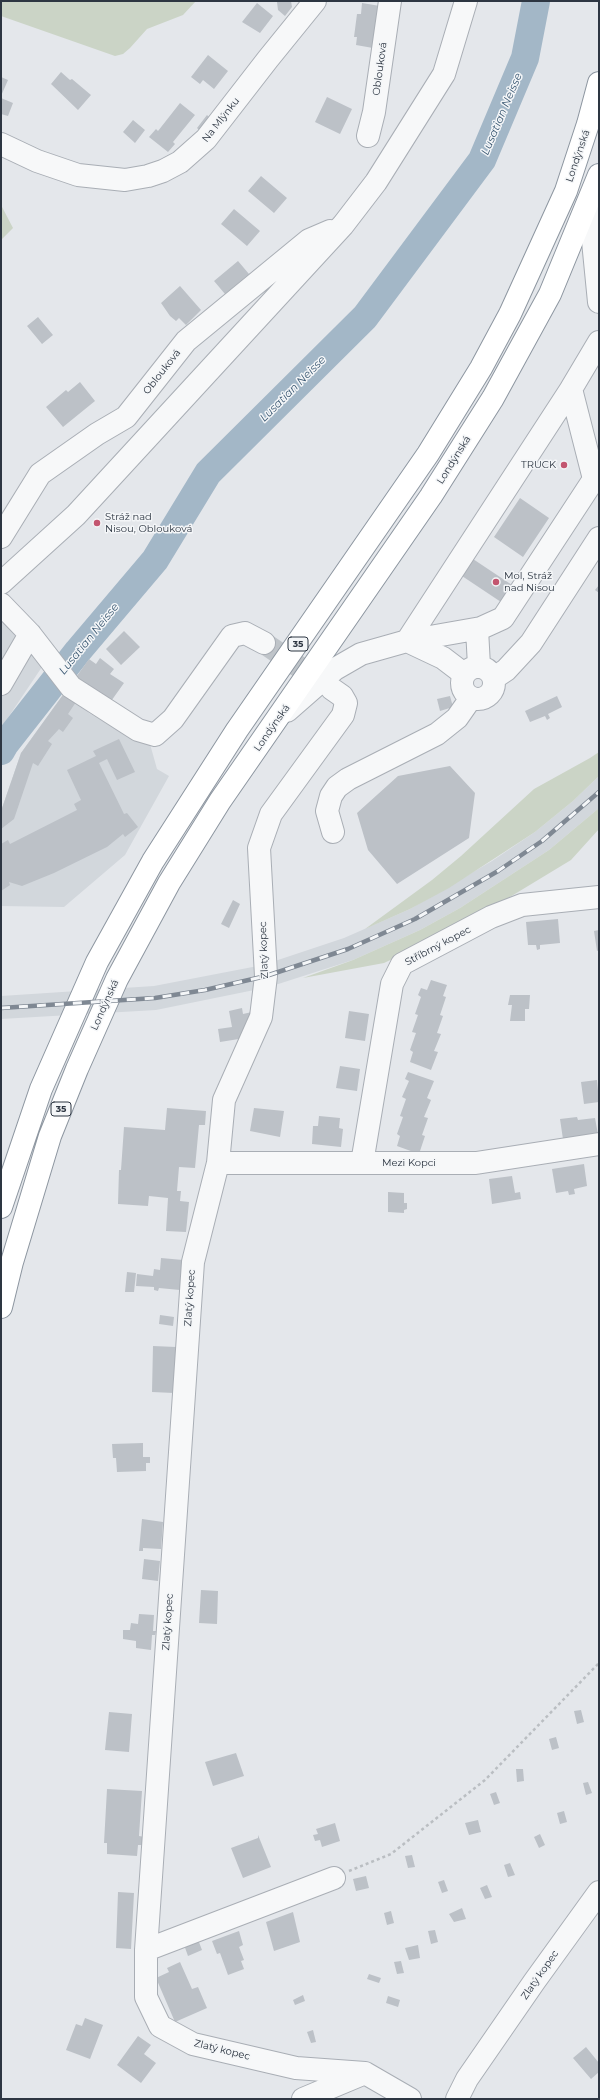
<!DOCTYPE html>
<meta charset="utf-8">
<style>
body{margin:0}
#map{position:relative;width:600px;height:2100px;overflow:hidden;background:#e4e7eb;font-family:Montserrat,sans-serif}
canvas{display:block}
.frame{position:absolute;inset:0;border:2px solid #2d3642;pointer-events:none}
</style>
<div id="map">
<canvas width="600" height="2100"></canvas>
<div class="frame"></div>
</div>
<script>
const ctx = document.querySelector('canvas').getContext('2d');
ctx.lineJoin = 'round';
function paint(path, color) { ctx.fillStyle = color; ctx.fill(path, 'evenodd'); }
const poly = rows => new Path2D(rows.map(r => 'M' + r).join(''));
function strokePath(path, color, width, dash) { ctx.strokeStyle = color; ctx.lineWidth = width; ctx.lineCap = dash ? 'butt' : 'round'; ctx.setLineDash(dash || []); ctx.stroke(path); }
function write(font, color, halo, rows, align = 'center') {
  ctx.font = font + ' Montserrat,sans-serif'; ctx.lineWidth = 3; ctx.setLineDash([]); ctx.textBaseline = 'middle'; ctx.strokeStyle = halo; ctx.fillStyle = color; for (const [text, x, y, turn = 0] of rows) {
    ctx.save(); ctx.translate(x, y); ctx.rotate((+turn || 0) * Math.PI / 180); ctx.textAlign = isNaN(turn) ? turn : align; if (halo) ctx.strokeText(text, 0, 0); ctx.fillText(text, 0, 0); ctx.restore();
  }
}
const built = poly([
 [1,620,11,625,46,661,1,728],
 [65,692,89,713,119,731,150,744,157,769,169,776,125,855,64,907,1,906,1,811,21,753],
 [599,776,599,808,549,850,460,908,420,930,353,960,269,987,156,1010,1,1019,1,996,154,986,263,965,344,938,410,909,492,861,535,832,573,801]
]);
const green = poly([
 [1,1,196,1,183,15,147,29,130,48,123,54,115,56,1,16],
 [1,205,13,228,1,240],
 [599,752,599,776,573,801,535,832,449,888,410,909,365,929,432,880,461,856,534,789,590,758],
 [599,808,599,829,571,860,462,926,384,963,303,978,353,960,420,930,460,908,549,850]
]);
const river = poly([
 [1,751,5,744,78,651,155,560,208,473,365,317,482,160,525,58,536,1]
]);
const building = poly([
 [278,1,291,1,292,7,285,16,278,10,277,2],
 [257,3,273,16,260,33,242,22],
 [362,3,380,6,373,48,356,45,357,37,354,37,357,14,361,14],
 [208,55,228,71,214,89,203,80,200,84,191,77],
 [61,72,70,80,72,79,91,95,78,110,51,84],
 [1,77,8,80,1,96],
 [327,97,352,109,340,134,315,122],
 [1,98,13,103,8,116,1,114],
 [180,103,195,115,173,142,175,144,168,152,149,137,156,129,158,131],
 [207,115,212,120,201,132,197,128],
 [133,120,145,130,135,143,123,132],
 [261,176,287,198,274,213,248,191],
 [234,209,260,231,247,246,221,224],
 [238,261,249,274,225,294,214,281],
 [180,286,201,310,186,325,179,318,176,321,170,316,161,303],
 [38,317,53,335,42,344,27,326],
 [80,382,95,401,63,427,46,407,66,390,68,392],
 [520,498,549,518,523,557,494,537],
 [470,557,527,595,516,612,459,574],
 [599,585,599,593,595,590],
 [124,631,140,647,121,665,106,649],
 [100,658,114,669,110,674,124,683,109,704,74,680,89,659,96,664],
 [65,692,76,702,68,714,73,718,63,732,59,729,48,741,52,744,38,766,33,763,14,819,1,829,1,811,21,753],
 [450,696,453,707,440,711,437,699],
 [557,696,562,707,548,714,550,718,547,720,545,716,530,722,525,711],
 [119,739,135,772,117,780,107,759,99,763,124,814,127,813,138,827,125,837,123,834,107,847,54,873,22,886,9,882,10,885,1,891,1,844,8,840,10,844,77,810,74,804,81,800,67,770,96,756,93,751],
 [450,766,475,793,469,838,397,884,368,850,357,813,398,776],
 [233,900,240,904,229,928,221,924],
 [558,919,560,943,540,945,540,949,537,950,536,945,528,945,526,922],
 [599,930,599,950,597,951,594,931],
 [431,980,447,985,443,996,446,997,440,1015,443,1016,437,1033,441,1034,434,1051,438,1052,431,1070,410,1062,413,1052,410,1050,416,1033,412,1032,418,1015,415,1014,421,997,418,995,421,988,427,990],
 [510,995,530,995,529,1009,525,1009,525,1021,510,1021,512,1005,508,1005],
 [242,1008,243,1014,252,1012,245,1038,220,1042,218,1029,232,1027,229,1011],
 [349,1011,369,1014,365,1041,345,1038],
 [340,1066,360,1069,357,1091,336,1088],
 [408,1072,434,1081,427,1098,431,1100,424,1117,428,1118,422,1135,425,1136,419,1154,397,1146,400,1136,397,1134,403,1117,400,1116,406,1099,402,1097,409,1081,405,1079],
 [597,1080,599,1102,584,1104,581,1082],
 [167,1108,206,1111,205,1125,199,1125,195,1168,179,1167,177,1191,181,1191,180,1201,189,1202,186,1232,166,1231,168,1198,149,1196,148,1206,118,1204,119,1170,121,1170,124,1127,165,1130],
 [254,1108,284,1111,280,1137,250,1131],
 [319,1116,340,1118,339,1128,343,1129,341,1147,312,1144,313,1126,318,1126],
 [577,1117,578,1120,595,1118,599,1140,564,1146,560,1119],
 [584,1164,587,1186,574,1189,575,1194,569,1195,568,1191,556,1193,552,1169],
 [512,1176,515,1193,520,1192,521,1199,492,1204,489,1179],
 [388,1192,404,1193,404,1203,407,1203,407,1209,404,1210,404,1213,388,1212],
 [161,1258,183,1260,180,1290,159,1288,158,1291,154,1290,154,1287,136,1286,137,1274,153,1276,154,1269,160,1270],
 [127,1272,136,1273,134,1292,125,1292],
 [160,1315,174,1317,173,1326,159,1324],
 [153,1346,176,1347,174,1393,152,1392],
 [143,1443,143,1457,150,1457,150,1463,146,1463,146,1471,117,1472,116,1458,113,1458,112,1444],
 [142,1519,163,1522,161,1549,143,1548,143,1551,139,1551],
 [144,1559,160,1561,158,1581,142,1579],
 [201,1590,218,1591,217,1624,199,1623],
 [139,1614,154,1615,153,1631,156,1631,155,1635,152,1635,151,1650,136,1648,136,1641,123,1639,123,1630,130,1630,131,1623,138,1624],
 [581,1710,584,1722,577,1724,574,1711],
 [109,1712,132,1714,129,1752,105,1750],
 [556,1737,559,1748,552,1750,549,1739],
 [236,1753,244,1776,213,1786,205,1762],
 [516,1769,523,1769,524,1781,517,1782],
 [588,1782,592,1793,586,1795,583,1783],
 [107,1789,142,1791,139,1836,145,1837,144,1845,138,1845,137,1856,107,1854,107,1843,104,1843],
 [496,1792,500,1803,494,1805,490,1794],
 [564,1811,567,1822,560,1824,557,1813],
 [478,1820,481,1832,469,1835,465,1823],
 [335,1823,340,1841,322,1847,320,1840,315,1841,313,1835,318,1834,316,1829],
 [540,1834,545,1845,539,1848,534,1837],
 [258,1835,271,1867,243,1878,231,1848,258,1838],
 [412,1855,415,1867,408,1868,405,1856],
 [510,1863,515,1875,508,1877,504,1865],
 [366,1876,369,1888,356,1891,353,1879],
 [444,1880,448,1891,442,1893,438,1882],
 [487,1885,492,1897,485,1899,480,1888],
 [118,1892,134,1893,131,1949,116,1948],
 [462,1908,466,1919,454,1922,449,1914],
 [391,1911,394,1923,387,1925,384,1913],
 [293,1912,300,1942,274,1951,266,1922],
 [435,1930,438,1942,431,1944,428,1931],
 [239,1931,243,1945,239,1947,244,1960,241,1961,244,1969,228,1975,220,1953,217,1954,212,1941],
 [197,1937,202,1950,188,1956,183,1942],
 [418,1945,420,1958,409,1960,405,1948],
 [401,1961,404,1973,397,1974,394,1962],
 [180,1962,192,1989,198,1987,207,2008,175,2022,156,1978,169,1972,167,1968],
 [369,1974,381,1978,379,1983,367,1979],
 [303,1995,305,2001,295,2005,293,2000],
 [388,1996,400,2000,398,2007,386,2003],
 [85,2018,103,2025,90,2059,66,2050,76,2024,82,2026],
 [313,2030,316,2042,311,2043,307,2032],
 [138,2036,151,2045,144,2054,156,2063,141,2083,117,2065],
 [586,2047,599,2063,599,2072,591,2079,573,2058]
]);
const minorTunnel = poly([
 [264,643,324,684]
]);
const path = poly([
 [349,1871,391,1854,485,1780,599,1663]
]);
const minor = poly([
 [368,136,374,112,390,1],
 [1,144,37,161,78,175,125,180,148,176,163,171,180,162,206,139,268,59,315,1],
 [599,186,592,231,599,302],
 [1,537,40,474,97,434,126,417,186,341,309,240,330,231],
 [1,583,76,515,343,225,376,182,444,74,466,1],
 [1,604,30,634,71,687,138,730,155,735,173,719,232,636,245,633,264,643],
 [477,629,479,666],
 '462 683a16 16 0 1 1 32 0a16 16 0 1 1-32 0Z',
 [464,674,443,658,407,641,571,389],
 [494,678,506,670,531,643,599,538],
 [1,684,30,634],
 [332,689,342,696,346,703,343,715,271,814,259,848,266,976,261,1017,224,1100,218,1163,193,1262,146,1950,334,1878],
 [287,711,335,669,361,654,407,641,481,628,503,618,594,479,571,389,599,342],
 [333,832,327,811,331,796,337,787,348,779,437,734,457,718,471,698],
 [218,1163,476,1163,599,1144],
 [362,1163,392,984,402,964,491,917,522,905,599,897],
 [146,1950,146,1997,160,2026,193,2044,296,2068,365,2073],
 [303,2099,365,2073,410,2099],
 [457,2099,467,2079,534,1982,599,1892]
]);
const highway = poly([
 [1,1207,41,1089,97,962,153,861,237,730,428,454,481,368,510,314,566,191,588,124,599,83],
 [1,1307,12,1262,50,1136,77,1069,117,979,169,883,220,801,431,496,493,398,550,294,599,175]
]);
const rail = poly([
 [1,1008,155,998,205,990,266,976,348,949,415,919,498,871,542,841,599,792]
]);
const markers = [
 [564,465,4,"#c3556f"],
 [97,523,4,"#c3556f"],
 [496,582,4,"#c3556f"]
];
const shields = [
 [298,644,20],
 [61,1109,20]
];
const shieldNames = [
 ["35",298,644],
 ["35",61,1109]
];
const streetNames = [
 ["Oblouková",380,69,-82],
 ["Na Mlýnku",221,120,-52],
 ["Londýnská",578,156,-71],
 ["Oblouková",162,372,-52],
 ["Londýnská",454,460,-58],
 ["Londýnská",272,728,-55],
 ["Stříbrný kopec",438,946,-28],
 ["Zlatý kopec",264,950,-92],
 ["Londýnská",105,1005,-66],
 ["Mezi Kopci",409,1163],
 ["Zlatý kopec",190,1298,-86],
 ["Zlatý kopec",168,1622,-86],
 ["Zlatý kopec",540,1975,-55],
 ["Zlatý kopec",222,2050,14]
];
const poiNames = [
 ["TRUCK",556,465,"right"],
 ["Stráž nad",105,517],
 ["Nisou, Oblouková",105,529],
 ["Mol, Stráž",504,576],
 ["nad Nisou",504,588]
];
const waterNames = [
 ["Lusatian Neisse",502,114,-67],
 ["Lusatian Neisse",293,389,-45],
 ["Lusatian Neisse",89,639,-51]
];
paint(built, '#d2d7dc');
paint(green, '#cbd4c6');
strokePath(river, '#a3b7c7', 28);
paint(building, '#bcc1c7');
strokePath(minorTunnel, '#bfc4c9', 22, [22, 11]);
strokePath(minor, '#a9aeb5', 24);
strokePath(highway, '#8d96a0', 24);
strokePath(path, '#babec2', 2.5, [3, 3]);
strokePath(minor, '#f7f8f9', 22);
strokePath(highway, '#fff', 22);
strokePath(rail, '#7f8893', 4.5);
strokePath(rail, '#f4f6f8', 3, [9]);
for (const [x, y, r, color] of markers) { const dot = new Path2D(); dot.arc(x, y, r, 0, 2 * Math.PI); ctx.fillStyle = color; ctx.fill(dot); strokePath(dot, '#f4f6f8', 1.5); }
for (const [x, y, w] of shields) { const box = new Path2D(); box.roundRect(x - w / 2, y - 7, w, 14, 3); ctx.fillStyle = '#f4f6f8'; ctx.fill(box); strokePath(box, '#2d3642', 1); }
write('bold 9px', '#2d3642', null, shieldNames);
write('10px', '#2d3642', '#f4f6f8', streetNames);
write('10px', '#2d3642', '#f4f6f8', poiNames, 'left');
write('italic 11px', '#3a5872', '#f4f6f8', waterNames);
</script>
